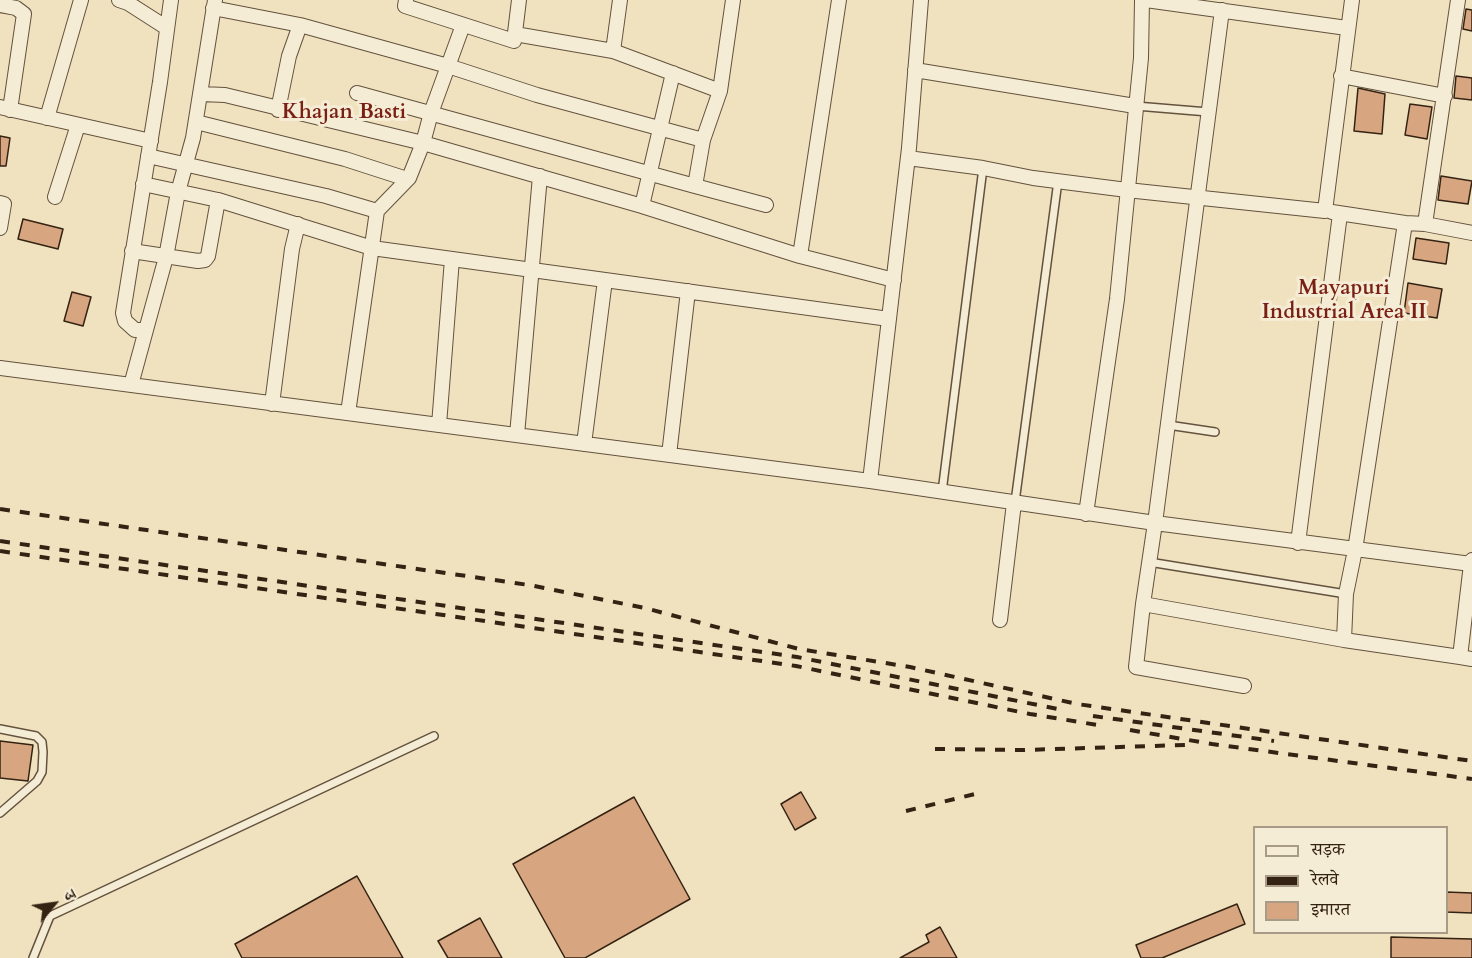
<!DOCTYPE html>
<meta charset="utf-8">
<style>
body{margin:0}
#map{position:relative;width:1472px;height:958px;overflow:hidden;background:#f0e2be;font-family:Cardo,"Noto Serif Devanagari",serif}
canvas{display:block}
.legend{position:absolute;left:1253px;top:826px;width:195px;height:108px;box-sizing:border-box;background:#f5ecd5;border:2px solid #a89b87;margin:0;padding:8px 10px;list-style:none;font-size:18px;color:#342213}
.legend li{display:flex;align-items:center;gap:12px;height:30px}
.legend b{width:30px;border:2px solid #a89b87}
.north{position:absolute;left:24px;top:874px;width:60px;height:60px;-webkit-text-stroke:4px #f5ecd5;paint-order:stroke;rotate:61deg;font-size:16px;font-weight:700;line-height:24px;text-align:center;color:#342213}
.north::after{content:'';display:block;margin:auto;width:21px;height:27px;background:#342213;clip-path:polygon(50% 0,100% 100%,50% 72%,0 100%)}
</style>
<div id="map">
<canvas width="1472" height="958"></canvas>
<ul class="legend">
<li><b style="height:8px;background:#f5ecd5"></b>सड़क</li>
<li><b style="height:8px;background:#342213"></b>रेलवे</li>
<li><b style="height:16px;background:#d7a680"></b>इमारत</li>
</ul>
<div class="north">उ</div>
</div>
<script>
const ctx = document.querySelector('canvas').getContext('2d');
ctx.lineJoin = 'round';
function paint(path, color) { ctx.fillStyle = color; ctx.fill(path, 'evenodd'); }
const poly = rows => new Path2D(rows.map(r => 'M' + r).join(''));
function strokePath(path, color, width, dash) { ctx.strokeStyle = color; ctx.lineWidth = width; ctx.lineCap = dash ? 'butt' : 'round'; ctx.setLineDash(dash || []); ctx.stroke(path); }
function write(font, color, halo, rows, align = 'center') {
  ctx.font = font + ' Cardo,serif'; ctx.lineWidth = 6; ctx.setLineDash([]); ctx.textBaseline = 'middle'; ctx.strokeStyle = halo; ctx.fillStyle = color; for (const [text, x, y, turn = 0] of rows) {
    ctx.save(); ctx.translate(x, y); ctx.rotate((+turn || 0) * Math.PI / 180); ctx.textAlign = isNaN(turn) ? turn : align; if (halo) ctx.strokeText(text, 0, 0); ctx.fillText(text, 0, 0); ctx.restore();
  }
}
const building = poly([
 [1466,9,1472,10,1472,31,1463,29,1466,9],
 [1456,76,1472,78,1472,100,1454,98,1456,76],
 [1358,88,1385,94,1382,134,1354,131,1358,88],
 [1410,104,1432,107,1427,139,1405,135,1410,104],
 [0,136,10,138,6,166,0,166,0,136],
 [1441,176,1472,181,1468,204,1438,200,1441,176],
 [23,219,63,229,58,249,18,239,23,219],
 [1416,238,1449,243,1446,264,1413,259,1416,238],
 [1408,283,1442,289,1437,318,1404,313,1408,283],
 [72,292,91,297,83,326,64,321,72,292],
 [0,741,33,745,28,781,0,778,0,741],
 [801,792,816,818,795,830,781,804,801,792],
 [634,797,690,899,585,958,565,958,513,864,634,797],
 [357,876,403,958,242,958,235,944,357,876],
 [1446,892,1472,893,1472,913,1446,912,1446,892],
 [1237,904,1245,924,1162,958,1141,958,1136,945,1237,904],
 [480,918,502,958,448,958,438,941,480,918],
 [940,927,957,958,900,958,929,942,926,935,940,927],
 [1391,937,1472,939,1472,958,1391,958,1391,937]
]);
const lane = poly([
 [1136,106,1208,112],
 [1168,425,1215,432],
 [942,492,983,168],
 [1015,502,1058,181],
 [1149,562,1346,594],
 [0,729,36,736,42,742,43,752,42,772,37,781,0,813],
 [33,958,50,916,434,736]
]);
const street = poly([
 [119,0,128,3,167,28],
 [171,0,160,82,123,313,125,321,135,330,146,330,166,257,178,192,193,138,215,0],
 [406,0,405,6,514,41,519,0],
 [620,0,613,51,720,91,733,0],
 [1146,0,1347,28],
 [0,5,16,8,24,14,10,110],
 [213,8,300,25,448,66,537,95,703,140],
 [515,34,613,51],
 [915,70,1135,106],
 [1341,76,1445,96],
 [720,91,703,140,695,186,766,205],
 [357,93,695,186],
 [201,94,225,95,423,143,642,206,800,256,894,280],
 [0,107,151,141],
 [278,110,289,56,300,25],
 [47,118,81,0],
 [196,122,345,159,407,179],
 [148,156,326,196,377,211],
 [908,158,983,168,1033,178,1127,190,1325,211,1352,0],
 [143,184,218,200,372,248,889,319],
 [55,197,78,125],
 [0,203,4,204,0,228],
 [642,206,673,73],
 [1332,212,1405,223,1425,224,1472,233],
 [1425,224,1458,0],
 [132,251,198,261,205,260,208,256,218,200],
 [800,256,839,0],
 [0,368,870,481,1155,523,1222,10],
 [131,385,146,330],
 [272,404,292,249,298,224],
 [348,413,377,211,409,178,423,143,431,113,463,25],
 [439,425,452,259],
 [517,435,540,176],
 [584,444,605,280],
 [669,455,688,291],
 [870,481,909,148,921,0],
 [1086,514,1117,299,1141,58,1142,0],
 [1298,543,1340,214],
 [1471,564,1460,657,1472,659],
 [1143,604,1136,667,1244,686],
 [1000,620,1014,503],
 [1344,640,1346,594,1355,550,1405,223],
 [1460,657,1344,640,1143,604,1155,523,1471,564,1472,560]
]);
const rail = poly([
 [0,509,529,585,645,608,799,649,910,667,1077,704,1472,761],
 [0,541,797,657,1063,710],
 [0,551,796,666,1030,714,1104,726],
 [1093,716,1274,741],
 [1130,730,1212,744,1472,779],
 [935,749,1023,750,1185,745],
 [906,811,975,794]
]);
const neighbourhoodNames = [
 ["Khajan Basti",344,113],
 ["Mayapuri",1344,289],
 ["Industrial Area II",1344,313]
];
paint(building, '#d7a680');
strokePath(building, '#342213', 1.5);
strokePath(lane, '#63523e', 10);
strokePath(street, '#63523e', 16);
strokePath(lane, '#f5ecd5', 7);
strokePath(street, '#f5ecd5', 14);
strokePath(rail, '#342213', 4, [10, 10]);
write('bold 21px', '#7a1f14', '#f5ecd5', neighbourhoodNames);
</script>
